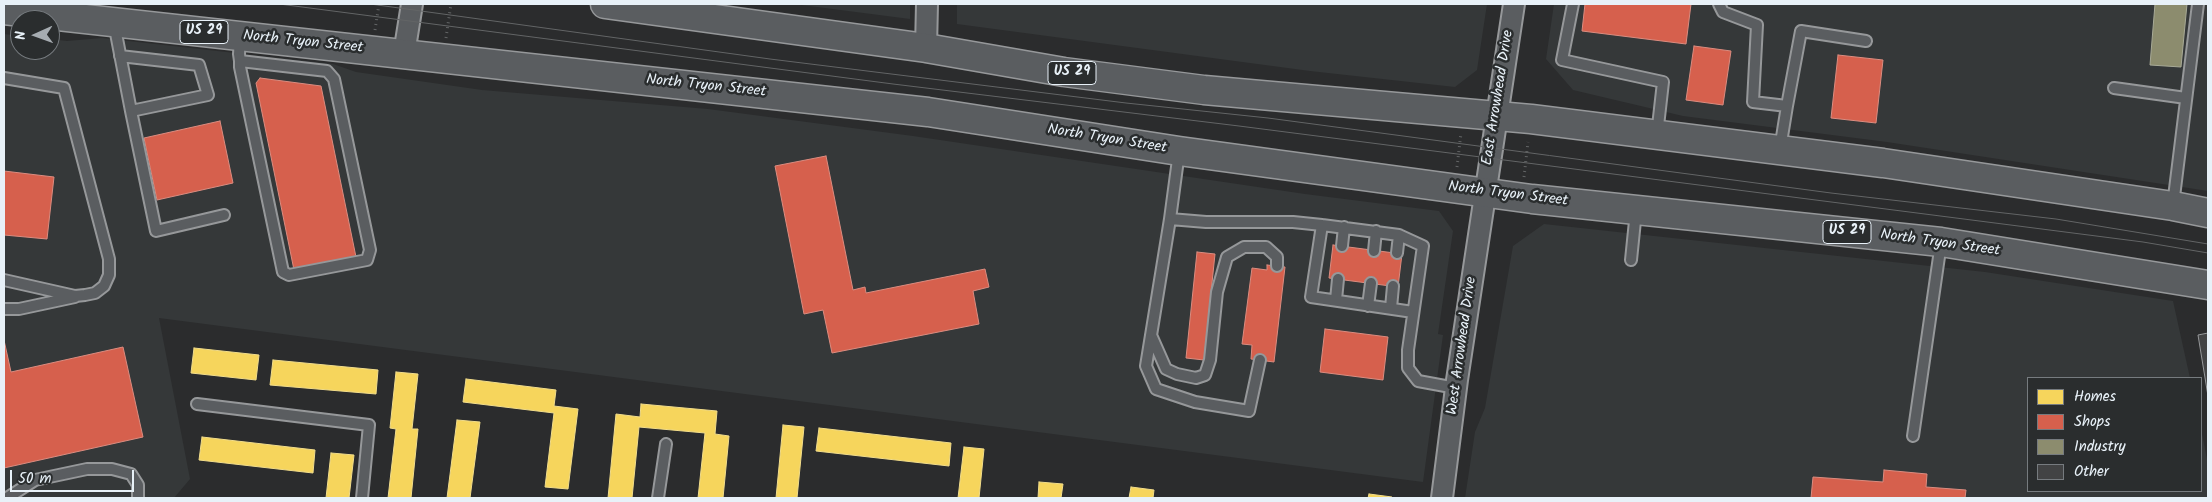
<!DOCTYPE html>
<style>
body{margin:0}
#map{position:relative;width:2212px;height:502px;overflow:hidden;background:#2b2c2d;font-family:Kalam,sans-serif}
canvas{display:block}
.frame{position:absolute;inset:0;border:5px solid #e8f1f8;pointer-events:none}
.legend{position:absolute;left:2027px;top:377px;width:175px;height:115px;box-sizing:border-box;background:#2a2d2e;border:1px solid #767b7f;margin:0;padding:6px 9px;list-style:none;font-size:15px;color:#e8f1f8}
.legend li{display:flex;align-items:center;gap:10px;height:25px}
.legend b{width:25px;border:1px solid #767b7f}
.north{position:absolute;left:10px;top:10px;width:50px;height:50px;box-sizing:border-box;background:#2a2d2e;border:1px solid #767b7f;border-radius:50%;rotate:268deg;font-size:14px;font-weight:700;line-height:20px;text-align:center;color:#e8f1f8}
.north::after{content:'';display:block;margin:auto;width:18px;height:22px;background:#a6acb1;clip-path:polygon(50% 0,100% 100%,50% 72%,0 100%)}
.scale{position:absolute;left:10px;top:470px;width:124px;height:22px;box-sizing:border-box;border:2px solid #e8f1f8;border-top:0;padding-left:6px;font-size:15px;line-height:18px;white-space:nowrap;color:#e8f1f8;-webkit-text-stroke:4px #2a2d2e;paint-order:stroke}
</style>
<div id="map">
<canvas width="2212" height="502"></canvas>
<div class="frame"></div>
<ul class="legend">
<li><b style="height:14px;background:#f6d55c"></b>Homes</li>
<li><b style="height:14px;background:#d6604d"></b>Shops</li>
<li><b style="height:14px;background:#8c8c6e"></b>Industry</li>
<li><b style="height:14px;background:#424344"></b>Other</li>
</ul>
<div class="north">N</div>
<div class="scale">50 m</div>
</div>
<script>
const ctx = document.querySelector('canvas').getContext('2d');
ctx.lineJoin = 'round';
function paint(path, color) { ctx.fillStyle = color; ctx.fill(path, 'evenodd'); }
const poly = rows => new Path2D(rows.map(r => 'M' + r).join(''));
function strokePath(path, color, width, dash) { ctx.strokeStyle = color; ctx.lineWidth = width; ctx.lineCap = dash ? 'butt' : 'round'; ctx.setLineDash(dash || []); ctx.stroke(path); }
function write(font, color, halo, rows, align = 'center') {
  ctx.font = font + ' Kalam,sans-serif'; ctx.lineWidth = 5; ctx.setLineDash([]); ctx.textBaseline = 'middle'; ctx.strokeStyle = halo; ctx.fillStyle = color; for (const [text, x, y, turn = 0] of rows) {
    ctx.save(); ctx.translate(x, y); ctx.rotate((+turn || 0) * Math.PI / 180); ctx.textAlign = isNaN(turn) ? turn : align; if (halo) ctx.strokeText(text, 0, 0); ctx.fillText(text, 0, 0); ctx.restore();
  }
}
const built = poly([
 [794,4,910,4,910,19],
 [957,4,1487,4,1477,70,1455,87,1310,71,957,24],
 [1554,4,2208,4,2208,191,1887,142,1683,116,1573,90,1546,59],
 [4,34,20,36,20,50,50,50,50,39,67,41,102,38,333,64,356,72,482,90,708,109,913,136,1305,194,1439,211,1453,231,1438,334,1443,335,1423,482,159,318,190,479,174,498,4,498],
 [1544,224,1985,272,2173,301,2190,378,2028,378,2028,491,2201,491,2201,429,2208,464,2208,498,1465,498,1475,432,1485,408,1513,246]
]);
const homes = poly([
 [194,348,259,355,256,380,191,373,194,348],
 [273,360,378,370,376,394,270,385,273,360],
 [396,372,418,374,412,429,418,429,411,498,388,498,396,429,390,428,396,372],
 [466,379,556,390,554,406,578,409,568,489,545,487,554,413,463,402,466,379],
 [641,404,717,411,715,434,729,436,723,498,698,498,705,433,639,427,632,498,608,498,616,414,640,417,641,404],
 [457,420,480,422,470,498,447,498,457,420],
 [783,425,804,427,797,498,776,498,783,425],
 [819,428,951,443,949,466,816,451,819,428],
 [202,437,315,450,313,473,199,460,202,437],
 [964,447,984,449,979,498,958,498,964,447],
 [331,453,354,455,349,498,326,498,331,453],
 [1039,482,1063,484,1061,498,1038,498,1039,482],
 [1131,487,1154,490,1153,498,1129,498,1131,487],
 [1369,494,1392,497,1392,498,1368,498,1369,494]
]);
const shops = poly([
 [1585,4,1691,4,1686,44,1582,31,1585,4],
 [1694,46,1731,51,1723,105,1686,100,1694,46],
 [1838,55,1883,60,1876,123,1831,118,1838,55],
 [260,78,321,86,356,257,294,270,256,83,260,78],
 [220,121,233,183,157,200,144,138,220,121],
 [826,156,853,290,865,287,866,293,985,269,989,287,973,291,979,324,832,353,823,310,804,314,775,166,826,156],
 [4,171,54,177,47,239,4,235,4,171],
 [1333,245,1402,254,1398,287,1329,278,1333,245],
 [1197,252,1215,254,1204,360,1186,358,1197,252],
 [1267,265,1285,267,1274,362,1251,359,1252,345,1242,344,1252,268,1267,270,1267,265],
 [1325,329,1388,337,1383,380,1320,372,1325,329],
 [4,340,11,372,123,347,143,437,4,468,4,340],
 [1884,470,1927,474,1926,487,1966,490,1965,498,1811,498,1813,477,1883,482,1884,470]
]);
const industry = poly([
 [2155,4,2187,4,2181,67,2150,65,2155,4]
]);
const building = poly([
 [2208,333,2208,396,2198,335,2208,333]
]);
const path = poly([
 [375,30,379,4],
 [446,38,451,4],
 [1457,167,1461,133],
 [1524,177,1528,142]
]);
const lane = poly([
 [1573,4,1562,60,1663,82,1657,135],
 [1719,4,1723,12,1757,25,1753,102,1787,106,1801,31,1866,41],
 [114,23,131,111,208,95,199,65,120,56],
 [240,61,327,71,334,79,370,250,367,260,289,275,283,272,240,67,240,61,239,54,240,37],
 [4,78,64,88,109,259,109,275,104,286,95,293,85,295,75,296,4,280],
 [2114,88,2186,98],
 [131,111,156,231,224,215],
 [1780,149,1787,106],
 [1179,152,1170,219,1206,222,1293,222,1322,225,1399,235,1423,246,1408,350,1408,368,1418,381,1456,388],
 [2173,205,2198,4],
 [1170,219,1146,366,1156,389,1195,402,1249,411,1260,360],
 [1322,225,1311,297,1413,312],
 [1342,246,1344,227],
 [1374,251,1376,231],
 [1397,253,1399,235],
 [1631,260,1636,211],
 [1336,300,1338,279],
 [1368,306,1371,283],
 [1391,308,1393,286],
 [4,309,19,309,75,297],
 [1151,335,1166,369,1177,374,1196,378,1205,375,1210,360,1217,292,1227,257,1244,247,1266,247,1277,257,1277,266],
 [197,404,369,425,362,498],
 [1913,436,1941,243],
 [7,498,35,480,87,469,112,469,131,474,138,485,138,498],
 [658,498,666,444]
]);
const street = poly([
 [926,48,927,4],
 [404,54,412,4],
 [1442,498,1457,380,1514,4]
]);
const primary = poly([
 [605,4,926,48,1064,72,1204,90,1531,119,1883,163,2173,206,2208,213],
 [4,10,928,112,1179,151,1532,199,1941,242,2208,285]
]);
const tram = poly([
 [279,4,893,84,1239,126,2143,242,2208,253],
 [370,4,770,59,1126,103,1268,118,1831,193,2056,219,2208,244]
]);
const shields = [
 [204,32,48],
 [1072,73,48],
 [1847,232,48]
];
const shieldNames = [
 ["US 29",204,32],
 ["US 29",1072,73],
 ["US 29",1847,232]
];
const streetNames = [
 ["North Tryon Street",303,43,6],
 ["North Tryon Street",706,87,6],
 ["East Arrowhead Drive",1499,98,-81],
 ["North Tryon Street",1107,140,9],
 ["North Tryon Street",1508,195,7],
 ["North Tryon Street",1940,244,8],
 ["West Arrowhead Drive",1463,346,-82]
];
paint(built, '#353839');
paint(homes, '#f6d55c');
strokePath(homes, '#f2dd8b', 1);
paint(shops, '#d6604d');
strokePath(shops, '#db8c80', 1);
paint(industry, '#8c8c6e');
strokePath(industry, '#a8aa97', 1);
paint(building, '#424344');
strokePath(building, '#96989a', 1);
strokePath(lane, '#96989a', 14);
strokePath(street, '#96989a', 24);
strokePath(primary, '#96989a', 31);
strokePath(path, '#636566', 3, [1, 4]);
strokePath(lane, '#5a5d60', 10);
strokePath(street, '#5a5d60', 20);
strokePath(primary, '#5a5d60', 28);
strokePath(tram, '#636566', 1);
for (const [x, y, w] of shields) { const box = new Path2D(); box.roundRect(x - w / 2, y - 11.5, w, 23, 4); ctx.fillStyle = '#2a2d2e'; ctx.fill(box); strokePath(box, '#e8f1f8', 1); }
write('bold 14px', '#e8f1f8', null, shieldNames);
write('15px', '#e8f1f8', '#2a2d2e', streetNames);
</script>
